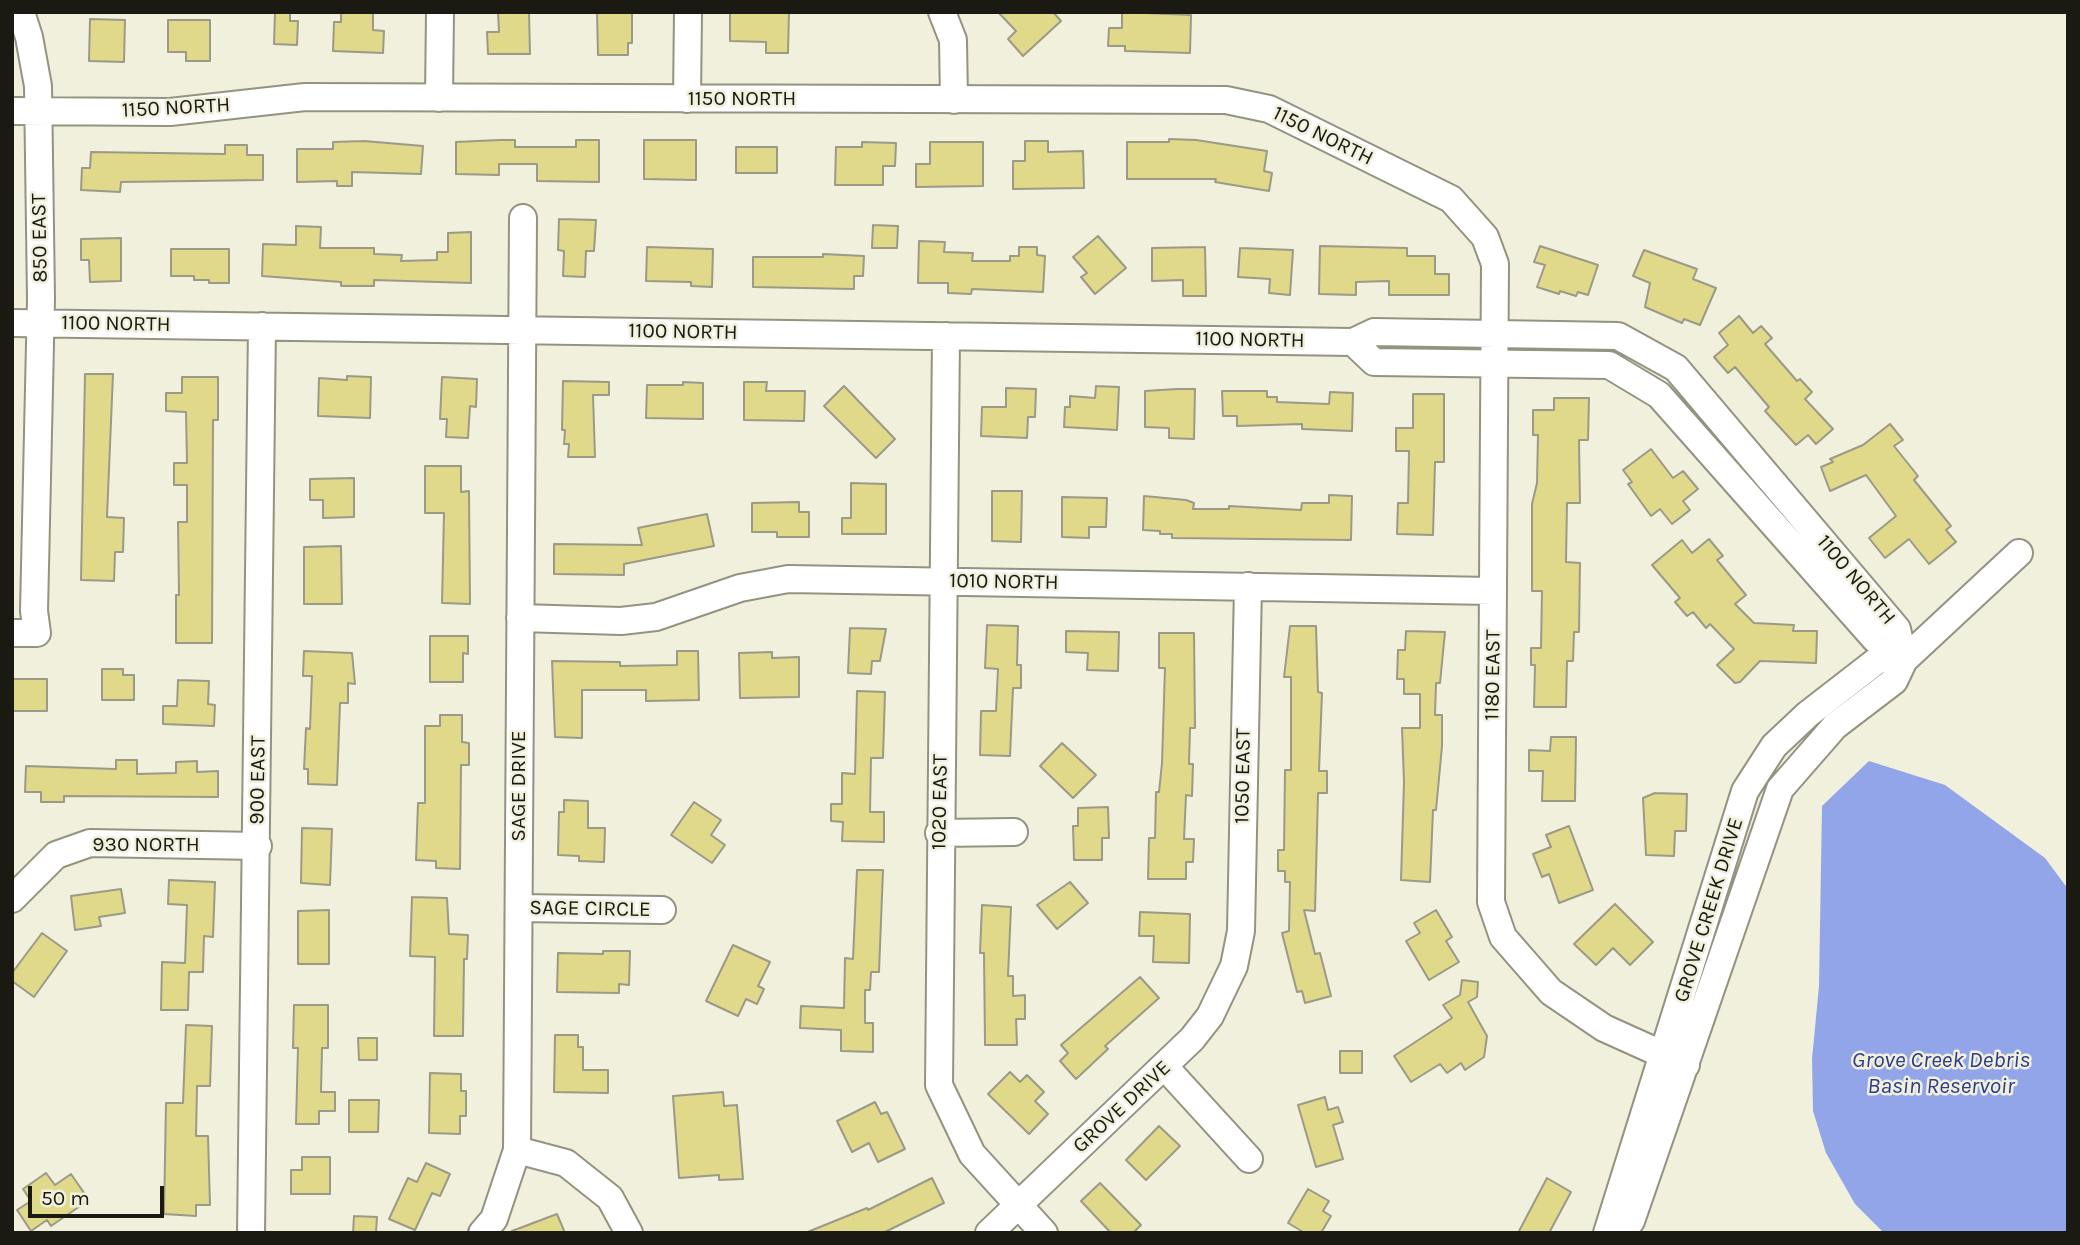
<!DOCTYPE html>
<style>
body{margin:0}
#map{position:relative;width:2080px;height:1245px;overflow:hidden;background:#f1f0dc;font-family:Karla,sans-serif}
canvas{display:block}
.frame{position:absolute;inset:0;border:14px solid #1a1912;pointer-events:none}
.scale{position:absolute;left:28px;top:1186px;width:136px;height:32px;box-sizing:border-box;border:4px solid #1a1912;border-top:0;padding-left:9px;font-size:21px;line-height:24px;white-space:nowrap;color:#1a1912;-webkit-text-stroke:5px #f1f0dc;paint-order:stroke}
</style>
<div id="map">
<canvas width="2080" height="1245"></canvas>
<div class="frame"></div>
<div class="scale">50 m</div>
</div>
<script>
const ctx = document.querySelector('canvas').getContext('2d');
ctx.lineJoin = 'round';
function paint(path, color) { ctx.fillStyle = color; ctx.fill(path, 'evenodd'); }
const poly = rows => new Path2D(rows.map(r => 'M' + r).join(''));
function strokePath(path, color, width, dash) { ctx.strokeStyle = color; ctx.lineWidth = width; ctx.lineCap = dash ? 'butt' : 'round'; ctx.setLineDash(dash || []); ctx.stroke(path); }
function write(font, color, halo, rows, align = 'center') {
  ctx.font = font + ' Karla,sans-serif'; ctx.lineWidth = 5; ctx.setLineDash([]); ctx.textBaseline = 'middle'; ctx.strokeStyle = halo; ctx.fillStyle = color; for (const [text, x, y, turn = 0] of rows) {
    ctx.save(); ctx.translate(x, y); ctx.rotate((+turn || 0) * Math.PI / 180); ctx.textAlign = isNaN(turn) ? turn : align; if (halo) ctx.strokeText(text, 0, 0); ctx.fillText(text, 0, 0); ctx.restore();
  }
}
const water = poly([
 [1869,761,1945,785,2045,858,2068,889,2068,1233,1884,1233,1855,1204,1826,1153,1813,1111,1812,1059,1819,986,1822,806]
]);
const building = poly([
 [275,12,290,12,290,21,298,21,297,45,274,44,275,12],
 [341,12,373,12,373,30,384,31,383,53,333,51,334,22,341,22,341,12],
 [498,12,529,12,530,54,488,54,487,32,499,32,498,12],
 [597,12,632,12,632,43,628,43,628,55,598,55,597,12],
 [730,12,789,12,788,53,766,53,766,42,730,41,730,12],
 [998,12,1053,12,1061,21,1023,56,1008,39,1016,31,998,12],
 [1122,12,1191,15,1190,53,1125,51,1125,46,1108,46,1109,28,1122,28,1122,12],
 [90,19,125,20,124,62,89,61,90,19],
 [168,20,210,20,210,61,186,61,186,52,168,52,168,20],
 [1169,139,1196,140,1267,151,1264,171,1272,173,1269,191,1215,182,1216,179,1127,179,1127,142,1169,142,1169,139],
 [500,140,515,140,515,147,576,147,576,140,599,140,599,182,537,181,537,164,499,164,499,175,456,174,456,142,500,140],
 [644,140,696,140,696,180,644,179,644,140],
 [364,141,423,146,421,174,352,172,352,186,337,186,337,181,297,182,297,149,333,149,333,142,364,141],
 [1025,141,1048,141,1048,152,1083,151,1084,188,1013,189,1013,161,1025,161,1025,141],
 [862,142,896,143,895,166,883,166,883,185,835,185,836,147,862,147,862,142],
 [930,142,983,142,983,186,916,187,916,164,930,164,930,142],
 [225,145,247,145,247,155,263,155,263,180,121,182,120,192,81,190,82,168,90,168,91,152,225,154,225,145],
 [736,147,777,147,777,173,736,173,736,147],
 [559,219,596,220,594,251,586,251,585,277,563,276,564,251,558,250,559,219],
 [873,225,898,226,897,248,872,248,873,225],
 [296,226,321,227,320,248,374,248,374,254,402,255,401,261,437,260,437,252,448,252,448,233,471,232,471,283,374,280,374,286,341,286,341,282,262,276,263,244,296,245,296,226],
 [1098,236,1126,268,1095,294,1081,277,1087,273,1073,257,1098,236],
 [121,238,121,281,90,282,89,260,81,260,81,239,121,238],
 [919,241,945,242,944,252,973,253,972,261,1010,261,1010,256,1019,256,1019,247,1037,247,1037,255,1045,256,1043,292,972,289,971,294,948,293,948,283,918,283,919,241],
 [1320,246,1407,248,1407,256,1435,256,1435,274,1449,274,1449,295,1389,295,1389,281,1356,282,1356,295,1319,294,1320,246],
 [1540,246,1598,265,1588,295,1578,292,1576,296,1560,291,1559,294,1537,287,1545,265,1534,262,1540,246],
 [647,247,713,249,712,287,691,286,691,282,646,281,647,247],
 [1205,247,1206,296,1183,296,1183,280,1152,281,1152,248,1205,247],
 [1240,248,1293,250,1290,295,1269,293,1270,279,1238,277,1240,248],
 [171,249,229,249,229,283,209,283,209,280,194,280,194,276,171,276,171,249],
 [1644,250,1697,269,1693,279,1716,288,1700,325,1684,319,1682,323,1645,307,1650,283,1633,276,1644,250],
 [823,254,864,256,863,276,854,276,854,289,753,287,753,257,823,257,823,254],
 [1739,316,1753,333,1761,326,1772,338,1765,344,1797,381,1800,379,1812,392,1805,399,1833,429,1816,444,1808,435,1796,445,1765,411,1769,407,1735,367,1728,373,1714,357,1728,345,1719,333,1739,316],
 [85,374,113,374,107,517,124,518,123,552,115,552,114,581,81,580,85,374],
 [347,376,371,377,370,418,318,416,319,378,347,380,347,376],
 [182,377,218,377,218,420,213,420,212,643,176,643,176,595,179,595,178,522,187,522,187,485,174,485,174,463,187,463,186,412,166,411,166,393,182,393,182,377],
 [442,377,477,379,476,407,470,406,468,438,446,437,447,419,440,419,442,377],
 [563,381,609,382,609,395,593,395,595,457,568,457,569,444,564,444,565,430,562,430,563,381],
 [683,382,703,383,703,419,646,418,647,385,683,385,683,382],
 [744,382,767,382,766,391,805,391,804,421,744,420,744,382],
 [844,386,895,439,876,458,824,406,844,386],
 [1096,386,1119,387,1117,430,1064,427,1065,407,1070,407,1070,396,1095,398,1096,386],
 [1006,388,1036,389,1035,417,1028,417,1027,438,981,436,982,407,1006,407,1006,388],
 [1177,389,1195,389,1194,439,1169,438,1169,428,1145,427,1145,391,1177,389],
 [1222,391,1267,391,1267,397,1277,397,1277,402,1329,404,1330,392,1353,393,1352,431,1302,429,1302,424,1237,426,1237,416,1223,416,1222,391],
 [1413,394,1444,394,1444,462,1435,462,1433,535,1397,534,1398,503,1408,503,1409,451,1396,451,1396,428,1413,428,1413,394],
 [1554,398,1589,398,1588,440,1579,440,1580,503,1567,503,1566,562,1580,563,1579,632,1574,632,1573,661,1567,661,1566,707,1534,707,1535,665,1531,665,1531,648,1541,648,1542,591,1532,591,1532,504,1537,483,1538,435,1533,435,1533,410,1554,410,1554,398],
 [1890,424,1903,440,1894,446,1918,476,1914,480,1951,526,1946,530,1956,542,1929,564,1909,539,1885,558,1869,538,1896,516,1866,475,1830,491,1821,467,1833,462,1830,459,1863,445,1890,424],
 [1651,449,1673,478,1683,471,1698,489,1683,501,1690,510,1672,524,1660,509,1651,516,1628,484,1632,482,1623,470,1651,449],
 [425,466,461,466,461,492,469,491,470,604,442,603,444,513,425,513,425,466],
 [354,478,354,517,323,518,323,500,310,500,310,479,354,478],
 [851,483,886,484,886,534,842,534,842,518,851,518,851,483],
 [992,491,1022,491,1021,542,992,541,992,491],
 [1329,495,1352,496,1351,540,1172,538,1172,534,1160,534,1160,531,1143,530,1144,496,1186,500,1194,503,1193,509,1229,509,1229,506,1301,510,1302,503,1329,503,1329,495],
 [1062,497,1107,498,1106,527,1089,527,1089,538,1062,537,1062,497],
 [799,502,799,512,809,512,809,537,777,537,777,532,752,532,752,503,799,502],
 [707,514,714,546,624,564,624,575,554,574,554,544,642,545,638,528,707,514],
 [1709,539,1723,556,1717,560,1746,595,1735,604,1754,623,1794,625,1793,631,1817,631,1816,663,1760,661,1740,682,1735,683,1717,665,1734,649,1710,624,1706,628,1693,612,1687,616,1675,602,1680,598,1652,565,1682,540,1692,553,1709,539],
 [341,546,342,604,304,604,304,547,341,546],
 [987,625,1018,626,1017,665,1021,665,1021,688,1013,688,1010,756,980,755,981,711,996,711,998,669,985,668,987,625],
 [1290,626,1316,626,1318,692,1322,693,1319,771,1327,771,1327,793,1318,793,1315,911,1304,910,1315,954,1320,953,1331,996,1305,1003,1302,991,1297,992,1282,933,1289,931,1290,882,1285,882,1285,871,1278,871,1278,850,1284,850,1285,770,1291,770,1291,677,1284,677,1290,626],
 [850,628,886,629,880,661,872,661,871,674,848,673,850,628],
 [1066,631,1119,632,1118,671,1087,670,1088,653,1066,652,1066,631],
 [1406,631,1445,632,1440,683,1436,683,1435,715,1442,715,1442,746,1436,810,1433,810,1430,882,1401,880,1404,782,1402,728,1420,728,1420,694,1404,694,1404,679,1397,679,1398,650,1405,650,1406,631],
 [1159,633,1194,633,1195,728,1190,728,1189,764,1193,764,1192,796,1186,795,1184,839,1194,839,1193,862,1186,862,1186,879,1148,879,1149,838,1155,838,1156,792,1159,792,1162,763,1165,668,1159,668,1159,633],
 [430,636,468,636,468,654,463,653,463,682,430,682,430,636],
 [304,651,352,653,355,684,348,683,348,703,340,703,337,785,308,784,308,769,304,769,306,728,310,729,312,676,303,676,304,651],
 [677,651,698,651,699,700,646,701,646,690,582,690,582,738,555,737,552,661,620,662,620,666,677,665,677,651],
 [772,652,772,658,799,657,799,697,740,698,739,653,772,652],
 [102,669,123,669,123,675,134,675,134,700,102,700,102,669],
 [12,679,47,679,47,711,12,711,12,679],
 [178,680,209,681,208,704,215,705,214,726,163,724,163,706,177,706,178,680],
 [857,691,885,692,883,758,871,758,870,812,884,812,884,842,842,841,843,822,831,821,831,804,842,804,842,773,855,774,857,691],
 [440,715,462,715,462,742,469,743,469,765,461,765,460,869,436,868,436,861,416,860,418,803,425,803,425,726,440,726,440,715],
 [1551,737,1576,737,1575,801,1542,801,1543,771,1529,771,1529,750,1550,751,1551,737],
 [1062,743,1096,775,1073,798,1040,766,1062,743],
 [116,760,137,760,137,774,176,773,176,762,197,761,197,772,218,771,218,797,64,796,64,802,41,802,41,792,25,792,26,766,116,769,116,760],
 [1655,793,1687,794,1686,831,1675,831,1674,856,1646,855,1643,798,1655,793],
 [564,800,588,801,588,828,605,828,604,862,579,861,579,856,558,855,559,812,564,812,564,800],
 [694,802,721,820,711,835,725,845,712,863,671,835,694,802],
 [1108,807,1109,838,1102,838,1102,860,1074,860,1073,826,1078,826,1078,808,1108,807],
 [1569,826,1593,890,1559,903,1549,874,1542,877,1533,854,1551,847,1546,835,1569,826],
 [302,828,332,829,330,885,301,883,302,828],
 [857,870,883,870,879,972,871,972,870,990,865,990,865,1023,873,1023,873,1052,841,1051,841,1030,800,1028,801,1006,844,1008,845,958,853,959,857,870],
 [169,880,215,882,213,937,204,936,203,972,189,972,188,1010,161,1010,162,962,185,963,187,905,168,904,169,880],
 [1070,882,1088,903,1057,929,1037,905,1070,882],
 [121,889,125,913,99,917,101,926,75,930,71,896,121,889],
 [412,897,447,898,449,934,468,935,467,959,464,959,463,1036,434,1036,435,957,410,956,412,897],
 [1615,904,1653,942,1630,965,1613,948,1596,965,1574,944,1615,904],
 [982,905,1011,907,1008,976,1013,976,1013,996,1025,995,1025,1019,1016,1019,1017,1045,985,1045,984,953,980,953,982,905],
 [329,910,329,964,298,964,298,911,329,910],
 [1436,910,1452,937,1446,941,1459,962,1429,980,1406,941,1420,933,1414,923,1436,910],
 [1140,912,1190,914,1189,963,1153,962,1154,936,1139,936,1140,912],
 [42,933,67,951,34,997,12,981,12,973,42,933],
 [733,945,770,962,758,986,764,989,757,1004,746,999,738,1016,706,1001,733,945],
 [603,951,630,951,629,985,619,984,619,993,557,992,558,953,603,954,603,951],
 [1140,977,1159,998,1105,1046,1108,1049,1076,1079,1060,1061,1068,1053,1061,1045,1140,977],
 [1462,980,1478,982,1477,997,1468,1002,1487,1036,1484,1057,1465,1070,1461,1063,1447,1073,1440,1064,1411,1082,1394,1056,1452,1018,1443,1005,1460,995,1462,980],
 [294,1005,328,1005,328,1048,322,1048,321,1092,335,1092,335,1111,319,1111,319,1124,296,1124,298,1048,293,1048,294,1005],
 [186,1025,212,1026,210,1086,197,1086,196,1136,208,1136,210,1205,196,1205,196,1216,164,1214,166,1103,183,1103,186,1025],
 [555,1035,578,1035,578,1047,583,1047,583,1070,608,1070,608,1093,554,1092,555,1035],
 [358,1038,377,1038,377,1060,359,1060,358,1038],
 [1340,1051,1362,1051,1362,1073,1340,1073,1340,1051],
 [1010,1072,1020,1082,1027,1075,1044,1092,1035,1101,1048,1114,1029,1134,988,1094,1010,1072],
 [430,1073,461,1074,461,1091,466,1091,466,1116,460,1116,460,1134,429,1133,430,1073],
 [723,1092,724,1106,737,1105,743,1179,719,1180,719,1175,679,1178,673,1096,723,1092],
 [1325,1097,1328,1110,1338,1107,1343,1122,1333,1125,1343,1159,1316,1167,1298,1105,1325,1097],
 [349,1100,379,1100,378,1132,349,1132,349,1100],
 [875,1102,881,1114,887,1112,905,1149,878,1162,869,1143,852,1152,837,1121,875,1102],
 [1159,1126,1180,1146,1146,1180,1126,1160,1159,1126],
 [302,1157,330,1157,330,1194,291,1194,291,1170,302,1170,302,1157],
 [426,1163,450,1174,440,1196,432,1193,415,1230,389,1219,408,1178,417,1182,426,1163],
 [46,1173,55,1185,71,1174,89,1200,51,1226,47,1220,31,1231,17,1210,31,1201,23,1189,46,1173],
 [932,1178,944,1203,883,1233,805,1233,867,1208,868,1210,932,1178],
 [1547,1178,1571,1192,1549,1233,1518,1233,1547,1178],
 [1100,1183,1141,1225,1133,1233,1111,1233,1081,1201,1100,1183],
 [1308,1189,1329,1201,1323,1211,1331,1216,1321,1233,1305,1233,1288,1223,1308,1189],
 [557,1214,565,1233,513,1233,512,1231,557,1214],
 [354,1216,377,1217,376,1233,353,1233,354,1216]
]);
const minor = poly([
 [942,12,953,40,954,100],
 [439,98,440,12],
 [687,99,688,12],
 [12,111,170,112,305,97,1226,100,1269,109,1451,199,1485,237,1495,264,1491,902,1503,937,1551,992,1604,1028,1686,1065],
 [12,323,1353,342,1374,332,1618,336,1676,368,1897,629,1904,660],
 [946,336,939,1085,972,1154,1044,1233],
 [1353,342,1374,362,1609,365,1659,395,1875,639,1904,660],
 [520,618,621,621,656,617,740,588,788,579,1493,591],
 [12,633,37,633,34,611,41,299,38,86,29,37,21,12],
 [939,833,1014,832],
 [12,899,56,855,90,843,258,846],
 [519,908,662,910],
 [1165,1067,1249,1159],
 [517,1150,566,1163,610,1198,629,1233],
 [251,1233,262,326],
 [482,1233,494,1219,517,1150,523,218],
 [989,1233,1192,1039,1210,1016,1234,966,1241,931,1248,586],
 [1607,1233,1745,791,1774,746,1808,714,1879,659,1904,660],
 [1622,1233,1631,1221,1780,789,1835,726,1894,681,1904,660,2019,553]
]);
const streetNames = [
 ["1150 NORTH",742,99],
 ["1150 NORTH",176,108,-3],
 ["1150 NORTH",1323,136,26],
 ["850 EAST",40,238,-91],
 ["1100 NORTH",116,324,1],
 ["1100 NORTH",683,332,1],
 ["1100 NORTH",1250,340,1],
 ["1100 NORTH",1856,580,50],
 ["1010 NORTH",1004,582,1],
 ["1180 EAST",1493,675,-89],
 ["1050 EAST",1243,776,-89],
 ["900 EAST",258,780,-89],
 ["SAGE DRIVE",519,786,-90],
 ["1020 EAST",940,802,-89],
 ["930 NORTH",146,845],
 ["SAGE CIRCLE",590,909,1],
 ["GROVE CREEK DRIVE",1709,910,-73],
 ["GROVE DRIVE",1122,1107,-43]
];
const waterNames = [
 ["Grove Creek Debris",1941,1060],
 ["Basin Reservoir",1941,1086]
];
paint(water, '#92a5e8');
paint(building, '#e0d98a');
strokePath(building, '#9b9987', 2);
strokePath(minor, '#949380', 30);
strokePath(minor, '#fff', 26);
write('21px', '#1a1912', '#f1f0dc', streetNames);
write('italic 23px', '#2e3b89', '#f1f0dc', waterNames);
</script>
